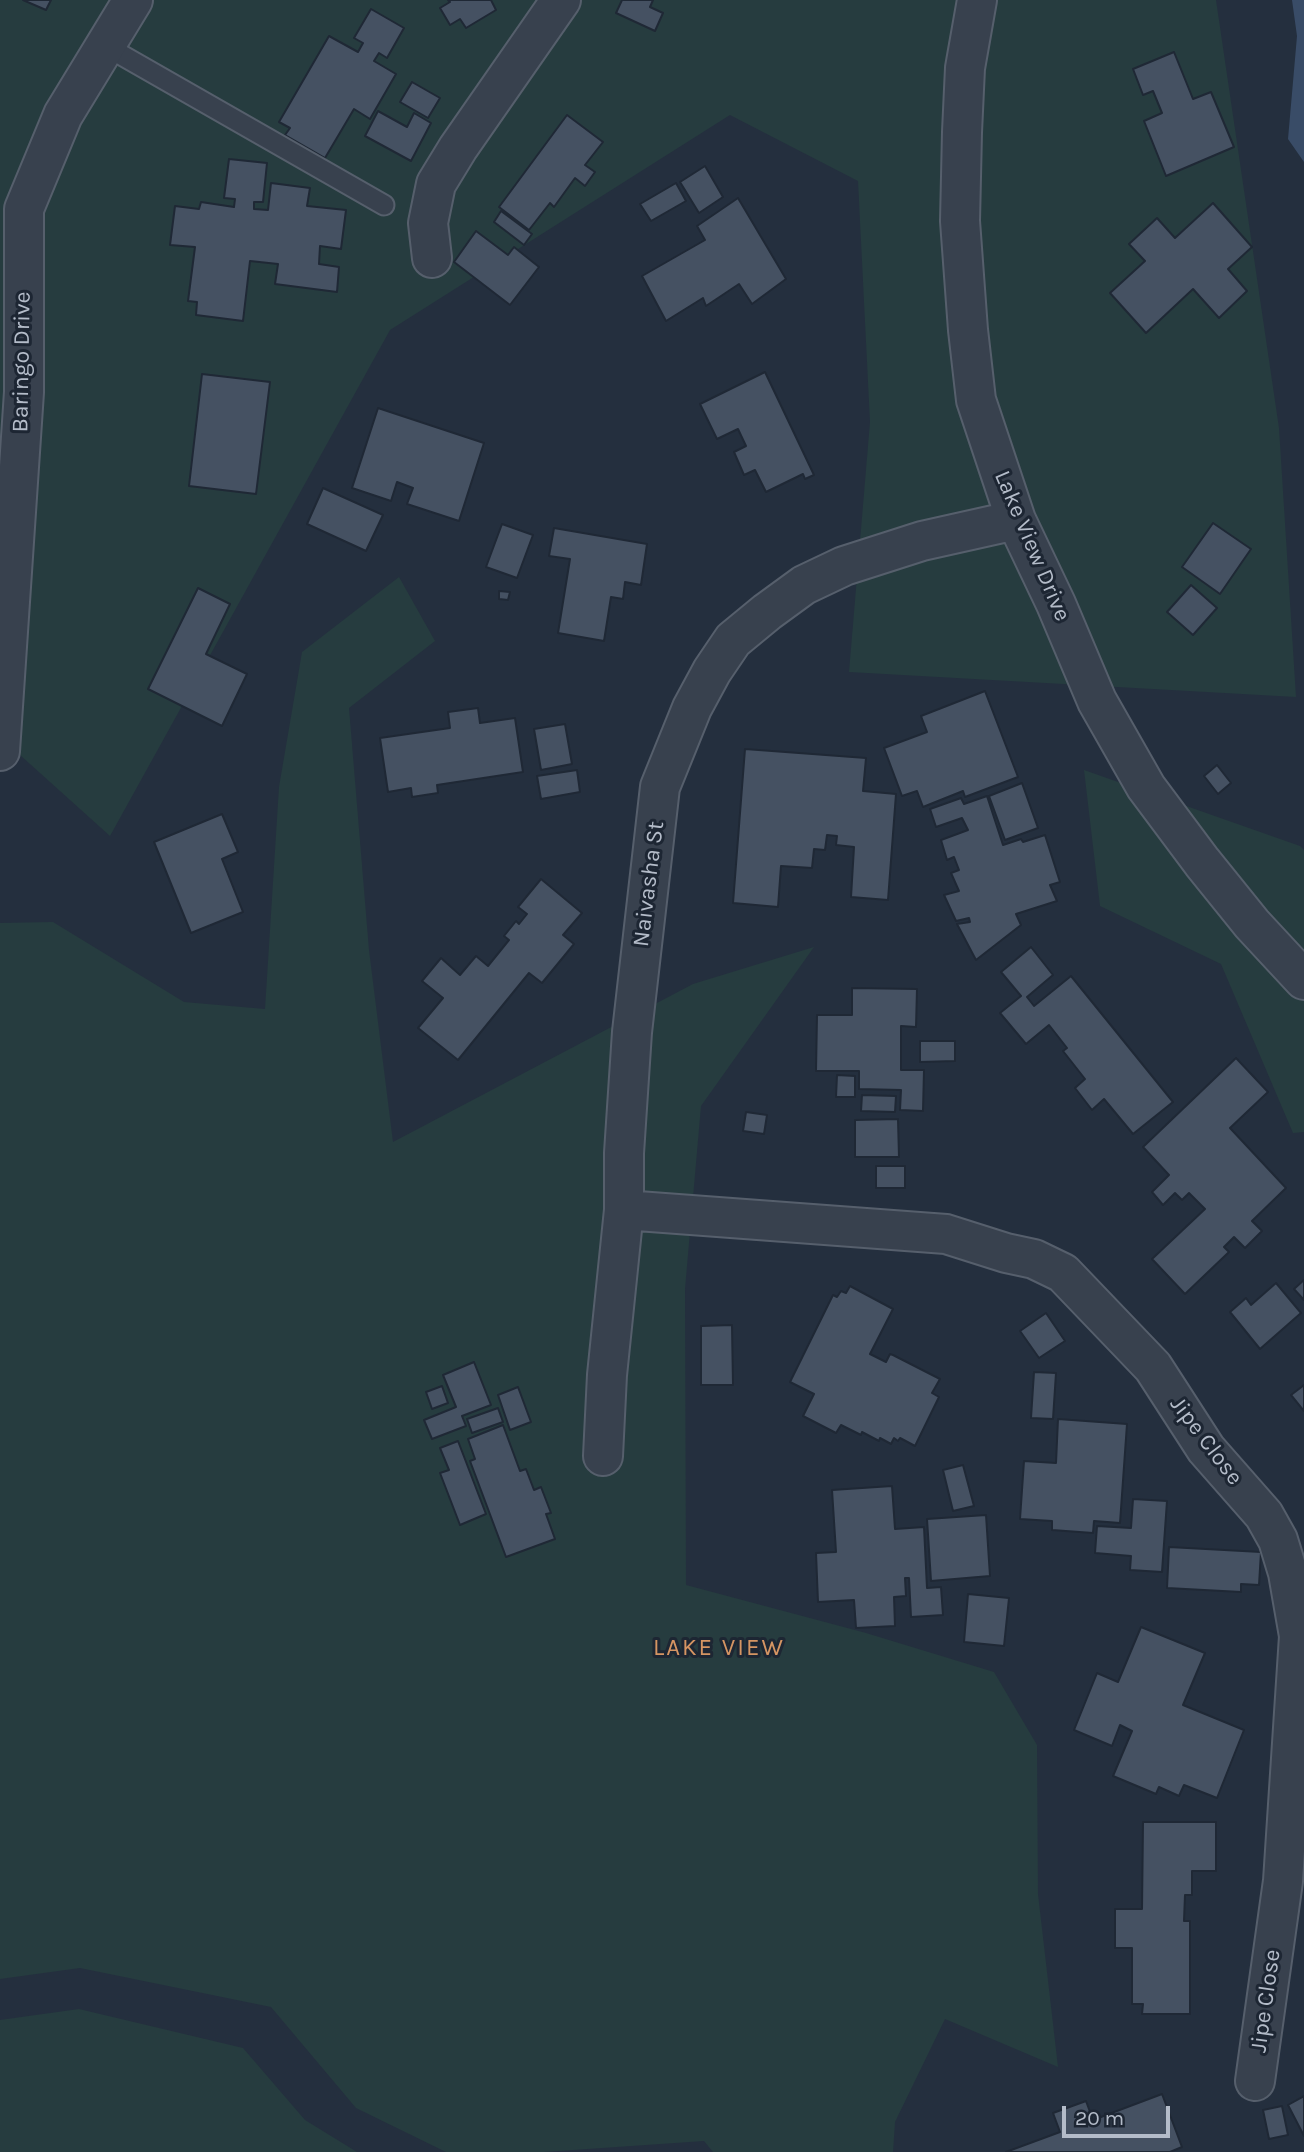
<!DOCTYPE html>
<style>
body{margin:0}
#map{position:relative;width:1304px;height:2152px;overflow:hidden;background:#242f3e;font-family:Karla,sans-serif}
canvas{display:block}
.scale{position:absolute;left:1062px;top:2106px;width:108px;height:32px;box-sizing:border-box;border:4px solid #b4bcc9;border-top:0;padding-left:9px;font-size:21px;line-height:24px;white-space:nowrap;color:#b4bcc9;-webkit-text-stroke:5px #1d2633;paint-order:stroke}
</style>
<div id="map">
<canvas width="1304" height="2152"></canvas>
<div class="scale">20 m</div>
</div>
<script>
const ctx = document.querySelector('canvas').getContext('2d');
ctx.lineJoin = 'round';
function paint(path, color) { ctx.fillStyle = color; ctx.fill(path, 'evenodd'); }
const poly = rows => new Path2D(rows.map(r => 'M' + r).join(''));
function strokePath(path, color, width, dash) { ctx.strokeStyle = color; ctx.lineWidth = width; ctx.lineCap = dash ? 'butt' : 'round'; ctx.setLineDash(dash || []); ctx.stroke(path); }
function write(font, color, halo, rows, align = 'center') {
  ctx.font = font + ' Karla,sans-serif'; ctx.lineWidth = 6; ctx.setLineDash([]); ctx.textBaseline = 'middle'; ctx.strokeStyle = halo; ctx.fillStyle = color; for (const [text, x, y, turn = 0] of rows) {
    ctx.save(); ctx.translate(x, y); ctx.rotate((+turn || 0) * Math.PI / 180); ctx.textAlign = isNaN(turn) ? turn : align; if (halo) ctx.strokeText(text, 0, 0); ctx.fillText(text, 0, 0); ctx.restore();
  }
}
const green = poly([
 [0,0,1216,0,1279,428,1296,697,849,672,870,422,858,181,730,115,390,330,110,836,0,737],
 [399,577,435,641,349,708,369,950,393,1142,693,984,814,947,701,1106,685,1289,686,1585,866,1633,994,1672,1037,1745,1038,1894,1058,2067,945,2019,895,2122,893,2152,713,2152,704,2141,544,2152,446,2152,356,2108,271,2007,80,1968,0,1979,0,923,53,922,184,1002,265,1009,279,787,302,652],
 [1084,770,1300,846,1304,850,1304,1132,1293,1133,1221,964,1100,906],
 [79,2009,243,2048,305,2120,357,2152,0,2152,0,2020]
]);
const water = poly([
 [1292,0,1304,0,1304,162,1288,139,1297,36]
]);
const building = poly([
 [23,0,51,0,46,10,23,0],
 [448,0,491,0,496,10,466,28,460,19,450,25,440,8,450,2,448,0],
 [622,0,653,0,650,7,663,13,655,31,616,13,622,0],
 [371,9,404,28,387,58,379,53,374,61,396,74,370,119,354,109,325,158,285,135,290,128,279,122,329,36,358,52,363,43,354,38,371,9],
 [1174,52,1193,99,1211,92,1234,147,1166,176,1144,121,1162,113,1153,91,1143,95,1133,69,1174,52],
 [412,82,440,98,428,118,400,102,412,82],
 [378,111,407,127,414,113,431,123,411,161,365,136,378,111],
 [567,115,603,142,585,165,595,172,585,186,575,178,554,207,550,203,529,230,499,207,567,115],
 [229,159,267,163,263,202,254,202,254,209,268,210,271,183,310,188,307,206,346,210,341,249,320,246,319,264,339,267,337,292,275,284,278,264,250,261,243,321,196,315,197,302,188,301,195,247,170,245,175,206,199,209,201,202,234,207,235,199,224,198,229,159],
 [705,166,723,197,699,213,680,182,705,166],
 [676,183,686,201,651,221,640,204,676,183],
 [738,198,786,279,752,304,739,284,706,306,703,298,666,321,642,276,705,240,697,226,738,198],
 [1213,203,1252,247,1228,269,1247,291,1219,318,1193,289,1146,333,1110,293,1145,261,1129,244,1157,218,1175,238,1213,203],
 [501,211,532,234,524,245,494,222,501,211],
 [476,231,508,255,514,247,539,267,510,305,454,262,476,231],
 [765,372,814,475,805,479,803,474,766,492,755,470,744,475,734,452,746,446,738,429,717,439,700,404,765,372],
 [202,374,270,382,256,494,189,486,202,374],
 [378,408,484,443,459,521,407,504,413,488,397,482,391,501,352,488,378,408],
 [323,488,383,515,366,551,307,524,323,488],
 [1213,523,1251,549,1220,594,1182,567,1213,523],
 [502,524,533,535,517,578,486,567,502,524],
 [554,528,647,544,641,585,625,582,623,599,611,597,604,641,558,633,570,559,549,556,554,528],
 [1191,585,1217,608,1193,635,1167,612,1191,585],
 [198,588,230,604,206,654,247,674,222,726,148,689,198,588],
 [499,591,510,592,508,600,499,599,499,591],
 [985,691,1018,777,965,797,963,791,923,807,917,791,902,796,884,748,927,732,921,716,985,691],
 [478,708,480,723,515,718,523,772,437,785,438,793,412,797,411,788,388,792,380,738,450,728,448,712,478,708],
 [565,724,572,764,541,770,534,729,565,724],
 [745,749,866,758,863,791,896,794,888,900,851,897,854,847,836,845,837,836,827,835,825,850,814,849,812,868,781,866,778,907,733,903,745,749],
 [1217,765,1231,783,1218,794,1204,776,1217,765],
 [577,770,580,792,541,799,537,776,577,770],
 [1022,783,1038,828,1005,840,989,796,1022,783],
 [987,796,1003,845,1021,839,1023,842,1045,835,1060,882,1050,885,1057,901,1016,914,1021,925,976,960,957,924,970,922,969,918,956,921,944,895,959,891,951,873,959,870,954,857,947,860,941,840,968,830,962,818,936,827,930,809,961,798,964,804,987,796],
 [222,814,238,852,222,859,243,912,191,933,154,842,222,814],
 [541,879,582,913,563,935,574,944,542,983,529,973,458,1060,418,1028,443,998,422,981,441,958,460,975,476,956,488,966,509,940,504,936,516,921,519,924,527,914,518,907,541,879],
 [1031,947,1053,975,1027,997,1034,1006,1071,976,1173,1102,1133,1134,1104,1099,1092,1110,1075,1088,1085,1079,1063,1051,1067,1048,1049,1025,1026,1044,1000,1013,1021,996,1001,972,1031,947],
 [852,988,917,989,916,1027,901,1026,901,1070,924,1070,923,1111,900,1110,901,1090,859,1089,859,1071,816,1071,817,1015,852,1015,852,988],
 [920,1041,955,1041,955,1061,920,1062,920,1041],
 [1236,1058,1268,1092,1230,1128,1286,1188,1252,1221,1262,1231,1245,1248,1234,1237,1224,1247,1229,1252,1185,1294,1152,1259,1205,1209,1189,1193,1182,1200,1175,1193,1163,1205,1152,1192,1169,1175,1143,1147,1236,1058],
 [837,1075,855,1076,855,1097,836,1097,837,1075],
 [862,1095,896,1096,895,1112,861,1111,862,1095],
 [746,1112,767,1115,764,1134,743,1131,746,1112],
 [898,1119,899,1157,855,1157,855,1120,898,1119],
 [876,1166,905,1166,905,1188,876,1188,876,1166],
 [1304,1280,1304,1300,1294,1289,1304,1280],
 [1276,1283,1301,1313,1260,1349,1230,1312,1246,1298,1251,1305,1276,1283],
 [850,1286,893,1309,870,1354,886,1362,890,1354,893,1355,940,1379,932,1393,939,1397,915,1446,900,1438,898,1441,894,1438,891,1444,880,1438,879,1441,862,1432,861,1435,841,1425,836,1433,803,1416,814,1394,790,1382,833,1295,837,1297,841,1291,846,1293,850,1286],
 [1046,1313,1065,1341,1039,1358,1020,1331,1046,1313],
 [732,1325,733,1385,701,1385,701,1326,732,1325],
 [474,1362,491,1405,462,1416,466,1426,432,1439,424,1420,456,1407,443,1375,474,1362],
 [1034,1372,1056,1373,1053,1419,1031,1418,1034,1372],
 [1304,1385,1304,1411,1291,1395,1304,1385],
 [442,1386,448,1403,432,1409,426,1392,442,1386],
 [518,1387,531,1422,510,1430,498,1395,518,1387],
 [498,1408,503,1422,472,1433,467,1419,498,1408],
 [1058,1419,1127,1424,1120,1523,1094,1521,1093,1533,1052,1530,1052,1521,1020,1519,1024,1461,1056,1463,1058,1419],
 [503,1425,520,1471,526,1469,534,1490,541,1487,551,1513,546,1514,555,1539,506,1557,470,1461,475,1459,468,1439,503,1425],
 [458,1441,486,1514,460,1525,440,1473,449,1470,440,1448,458,1441],
 [963,1465,974,1506,953,1511,943,1470,963,1465],
 [892,1486,895,1529,924,1527,927,1588,941,1587,943,1615,911,1617,909,1578,905,1578,906,1596,894,1597,895,1626,856,1628,854,1600,818,1602,816,1553,836,1552,832,1490,892,1486],
 [1133,1499,1167,1501,1162,1572,1130,1570,1131,1556,1095,1553,1097,1526,1131,1528,1133,1499],
 [986,1515,990,1576,931,1581,927,1519,986,1515],
 [1169,1547,1261,1552,1259,1585,1241,1584,1241,1592,1167,1588,1169,1547],
 [968,1594,1009,1598,1004,1646,964,1642,968,1594],
 [1141,1627,1205,1653,1183,1705,1244,1730,1217,1798,1184,1785,1179,1796,1159,1787,1156,1794,1113,1776,1132,1731,1120,1725,1112,1746,1074,1730,1097,1673,1118,1682,1141,1627],
 [1143,1822,1216,1822,1216,1871,1192,1871,1192,1895,1185,1895,1184,1921,1190,1921,1190,2014,1142,2014,1143,2004,1132,2004,1132,1948,1115,1948,1115,1909,1142,1909,1143,1822],
 [1162,2094,1182,2147,1170,2152,1006,2152,1060,2132,1053,2113,1086,2101,1093,2120,1162,2094],
 [1304,2096,1304,2136,1288,2105,1304,2096],
 [1282,2106,1288,2135,1269,2139,1263,2110,1282,2106]
]);
const lane = poly([
 [104,45,384,205]
]);
const street = poly([
 [977,0,965,68,962,132,960,221,968,330,976,400,1016,520,1056,604,1097,701,1146,787,1202,862,1252,924,1304,980],
 [432,258,428,223,436,184,458,148,561,0],
 [0,751,24,392,24,209,63,115,133,0],
 [624,1210,946,1234,1006,1253,1034,1259,1063,1273,1153,1367,1206,1449,1264,1515,1278,1540,1288,1573,1299,1636,1283,1881,1255,2081],
 [603,1456,607,1375,624,1210,624,1153,632,1032,660,787,692,708,712,671,733,640,767,612,804,585,844,566,922,541,1016,520]
]);
const streetNames = [
 ["Baringo Drive",22,362,-89],
 ["Lake View Drive",1032,546,67],
 ["Naivasha St",649,884,-83],
 ["Jipe Close",1206,1441,53],
 ["Jipe Close",1266,2001,-82]
];
const neighbourhoodNames = [
 ["LAKE VIEW",719,1648]
];
paint(green, '#263c3f');
paint(water, '#394c67');
paint(building, '#455162');
strokePath(building, '#1f2835', 2);
strokePath(lane, '#565f6c', 23);
strokePath(street, '#565f6c', 42);
strokePath(lane, '#38414e', 19);
strokePath(street, '#38414e', 38);
write('23px', '#b4bcc9', '#1d2633', streetNames);
ctx.letterSpacing = '2px';
write('24px', '#d59563', '#1d2633', neighbourhoodNames);
ctx.letterSpacing = '0px';
</script>
